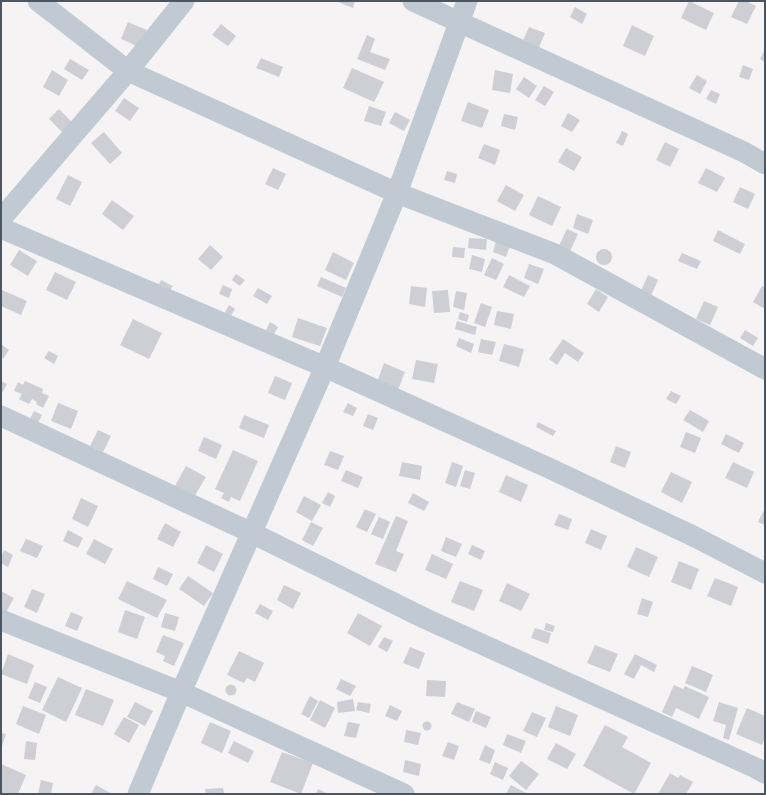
<!DOCTYPE html>
<style>
body{margin:0}
#map{position:relative;width:766px;height:795px;overflow:hidden;background:#f5f3f3;font-family:"Nunito Sans",sans-serif}
canvas{display:block}
.frame{position:absolute;inset:0;border:2px solid #4a5661;pointer-events:none}
</style>
<div id="map">
<canvas width="766" height="795"></canvas>
<div class="frame"></div>
</div>
<script>
const ctx = document.querySelector('canvas').getContext('2d');
ctx.lineJoin = 'round';
function paint(path, color) { ctx.fillStyle = color; ctx.fill(path, 'evenodd'); }
const poly = rows => new Path2D(rows.map(r => 'M' + r).join(''));
function strokePath(path, color, width, dash) { ctx.strokeStyle = color; ctx.lineWidth = width; ctx.lineCap = dash ? 'butt' : 'round'; ctx.setLineDash(dash || []); ctx.stroke(path); }
const building = poly([
 [336,1,355,1,353,8],
 [689,1,714,13,706,30,681,18],
 [739,1,746,1,756,6,747,24,731,17],
 [575,7,587,14,582,24,570,17],
 [128,22,147,30,139,47,121,39],
 [221,24,236,36,228,46,212,35],
 [632,25,654,36,645,56,623,46],
 [529,27,545,33,538,50,522,43],
 [367,35,375,39,370,52,390,59,385,70,357,59],
 [765,49,765,62,760,59],
 [261,58,283,67,279,77,256,68],
 [70,59,89,70,82,80,64,69],
 [743,65,753,69,749,80,739,77],
 [352,68,384,82,374,102,343,88],
 [52,70,68,80,59,96,43,87],
 [495,70,513,74,510,93,492,90],
 [697,75,707,81,700,94,689,88],
 [524,77,537,86,529,98,516,89],
 [544,86,554,92,545,106,535,100],
 [711,90,720,94,716,104,706,99],
 [124,98,139,108,130,121,115,111],
 [468,102,489,110,482,128,461,121],
 [369,106,386,112,381,126,364,121],
 [59,109,74,124,64,134,49,119],
 [395,112,410,120,404,131,389,123],
 [568,113,580,120,572,132,561,126],
 [504,114,518,117,515,130,501,126],
 [622,131,628,134,623,146,616,143],
 [104,132,122,153,110,164,91,143],
 [665,142,679,149,670,167,656,160],
 [484,144,500,150,495,165,478,158],
 [566,148,582,157,574,171,558,162],
 [273,168,286,174,278,190,265,184],
 [706,168,725,178,717,192,698,183],
 [447,171,457,174,455,183,444,180],
 [68,175,82,182,70,206,56,199],
 [506,185,524,195,515,211,497,201],
 [740,187,755,194,748,209,733,202],
 [538,196,561,207,552,226,529,215],
 [112,200,134,216,123,230,102,214],
 [577,214,593,220,588,234,573,228],
 [567,229,578,234,569,253,558,248],
 [718,230,745,244,740,254,713,241],
 [469,238,487,239,486,250,468,248],
 [496,241,510,246,506,257,493,252],
 [210,245,223,257,211,270,198,259],
 [453,247,465,248,464,258,452,257],
 '596 257a8 8 0 1 1 16 0a8 8 0 1 1-16 0Z',
 [19,250,37,261,28,276,10,265],
 [333,252,354,263,346,280,325,270],
 [682,253,701,261,697,269,678,261],
 [472,255,485,259,482,272,469,269],
 [492,258,504,264,496,280,484,275],
 [529,264,544,269,538,284,524,278],
 [55,272,76,282,67,300,46,290],
 [236,274,245,280,240,286,232,280],
 [509,275,530,286,524,297,503,287],
 [648,275,658,280,650,298,640,293],
 [321,277,346,288,342,297,317,286],
 [161,280,173,286,170,290,159,284],
 [223,285,232,289,229,298,219,294],
 [411,286,427,288,425,307,409,304],
 [762,286,765,287,765,309,753,302],
 [258,288,272,296,267,304,253,296],
 [596,289,608,297,599,312,587,304],
 [2,290,27,301,21,315,1,306],
 [448,290,450,312,434,313,432,291],
 [456,291,467,293,464,310,453,307],
 [704,301,718,307,710,325,696,319],
 [481,303,492,307,485,327,474,323],
 [229,305,235,309,229,319,223,316],
 [497,311,514,314,511,329,494,325],
 [460,312,469,315,467,322,458,319],
 [298,318,327,328,320,346,292,337],
 [133,319,162,333,149,359,120,345],
 [457,321,477,327,475,335,455,329],
 [270,322,278,327,274,334,266,330],
 [745,330,758,338,753,346,740,338],
 [459,338,474,344,471,353,456,346],
 [481,339,496,342,492,355,478,352],
 [563,339,584,353,578,362,565,353,557,365,549,359],
 [1,344,9,350,3,359,1,357],
 [504,344,524,349,519,367,499,361],
 [49,351,58,356,54,364,44,358],
 [416,360,438,364,434,383,412,379],
 [384,363,405,372,398,390,377,382],
 [275,376,292,383,285,400,268,393],
 [1,381,7,384,1,395],
 [25,381,43,389,42,393,49,396,43,408,36,404,37,402,32,399,29,404,19,399,22,394,14,391,18,382,23,385],
 [671,391,681,396,676,404,666,399],
 [58,403,78,411,71,429,51,421],
 [348,403,357,408,353,416,343,412],
 [690,410,709,421,703,432,683,420],
 [34,411,42,415,36,427,28,423],
 [368,414,378,418,373,430,363,426],
 [244,415,269,425,264,438,239,428],
 [538,422,556,431,553,436,536,427],
 [98,430,111,436,103,452,90,446],
 [686,432,701,438,695,453,680,447],
 [726,434,744,443,739,453,721,444],
 [204,437,222,445,216,459,198,451],
 [616,446,631,452,625,468,610,462],
 [233,450,258,461,240,501,231,497,229,502,221,498,224,493,215,489],
 [330,451,344,456,338,470,324,465],
 [402,462,422,466,420,480,399,476],
 [452,462,463,466,456,487,445,483],
 [733,462,754,472,747,488,725,478],
 [186,466,206,477,194,497,175,486],
 [346,470,363,477,358,488,341,481],
 [465,470,475,473,470,489,460,486],
 [671,472,692,482,682,503,661,492],
 [506,475,528,485,521,502,499,492],
 [328,492,335,496,330,507,322,503],
 [413,493,429,502,424,511,408,503],
 [304,496,321,505,312,521,296,512],
 [81,498,98,506,88,527,72,519],
 [765,508,765,525,758,522],
 [365,509,376,514,367,532,356,527],
 [559,514,572,519,568,530,554,525],
 [396,516,408,521,396,551,404,554,396,572,375,564],
 [379,517,390,522,383,539,371,534],
 [311,522,323,528,313,546,302,540],
 [165,523,181,532,173,547,157,539],
 [591,529,607,536,601,550,585,543],
 [68,530,83,538,78,548,63,541],
 [446,537,462,544,456,557,441,551],
 [26,539,43,546,37,558,20,551],
 [94,539,113,549,105,564,86,554],
 [206,545,223,554,214,572,197,563],
 [472,545,485,551,481,560,468,554],
 [636,547,658,557,649,577,627,567],
 [4,550,13,555,8,567,1,563,1,557],
 [432,554,453,564,446,579,425,570],
 [679,561,699,569,691,590,671,582],
 [158,567,173,574,167,586,153,579],
 [188,576,213,593,204,606,179,589],
 [715,578,738,587,731,606,707,596],
 [127,581,167,600,157,618,118,599],
 [460,581,483,590,474,611,451,602],
 [507,583,530,594,521,611,499,601],
 [284,585,301,593,293,609,277,600],
 [32,589,45,594,37,613,24,607],
 [1,591,14,598,5,614,1,612],
 [642,598,653,602,648,617,637,614],
 [260,604,273,611,268,620,255,613],
 [125,610,145,617,137,639,118,632],
 [71,612,83,617,77,631,65,626],
 [165,613,179,617,175,631,161,627],
 [358,613,382,626,370,646,347,633],
 [546,623,555,626,553,632,544,630],
 [535,628,551,633,548,644,531,638],
 [163,635,184,643,174,666,163,661,165,656,156,652],
 [384,637,393,641,387,652,378,647],
 [595,645,618,654,610,672,587,663],
 [410,647,425,653,419,669,403,663],
 [239,651,264,663,255,682,247,678,244,683,227,675],
 [8,654,34,665,27,684,1,674],
 [635,654,657,665,654,672,641,665,634,679,624,674],
 [692,666,713,675,706,692,685,683],
 [58,677,82,688,66,722,42,710],
 [341,679,356,686,350,696,336,689],
 [427,680,446,681,445,697,426,696],
 [35,682,47,687,40,703,28,698],
 '225.5 690a5.5 5.5 0 1 1 11 0a5.5 5.5 0 1 1-11 0Z',
 [674,685,683,689,685,686,709,697,699,719,676,708,672,717,662,712],
 [86,689,114,700,103,726,75,715],
 [310,696,318,701,309,718,301,714],
 [353,699,355,711,338,713,337,702],
 [320,700,335,708,325,728,310,720],
 [135,702,153,711,145,726,127,717],
 [358,702,371,704,369,713,356,710],
 [457,702,475,709,469,722,451,714],
 [719,702,738,708,729,740,723,738,726,725,713,721],
 [390,705,402,711,397,721,385,716],
 [23,706,46,715,39,734,16,724],
 [556,706,578,715,570,736,548,727],
 [747,708,765,716,765,738,762,745,736,734],
 [476,711,491,717,486,728,472,722],
 [532,712,546,718,537,737,523,731],
 [124,717,139,725,129,743,114,734],
 '422.5 726a4.5 4.5 0 1 1 9 0a4.5 4.5 0 1 1-9 0Z',
 [210,722,231,731,222,753,201,743],
 [348,722,360,724,356,738,344,736],
 [605,725,628,737,622,747,651,763,634,794,583,766],
 [406,730,421,733,418,745,404,742],
 [1,733,6,734,1,749],
 [507,734,526,741,521,753,503,745],
 [26,741,37,743,35,760,24,759],
 [234,741,254,751,248,763,228,753],
 [448,742,459,746,454,760,442,756],
 [556,743,576,754,567,769,547,759],
 [485,745,495,750,490,764,479,760],
 [282,752,313,763,301,794,270,782],
 [405,760,421,764,419,776,403,772],
 [521,761,539,774,526,790,509,776],
 [495,762,508,768,503,780,490,774],
 [1,764,26,775,18,794,1,794],
 [670,773,678,778,680,775,693,782,686,794,658,794],
 [41,780,53,783,51,794,38,794],
 [96,785,112,794,91,794],
 [511,785,528,794,506,794],
 [223,788,224,794,206,794,205,789],
 [318,789,328,794,316,794]
]);
const minor = poly([
 [38,1,128,71,397,193,555,254,765,369],
 [413,1,744,152,765,164],
 [1,219,128,71,184,1],
 [1,228,325,367,551,469,693,536,765,573],
 [1,416,252,533,426,619,756,768,765,773],
 [1,620,181,692,404,794],
 [138,794,181,692,325,367,397,193,467,1]
]);
paint(building, '#cdcfd5');
strokePath(minor, '#c1cad2', 21);
</script>
